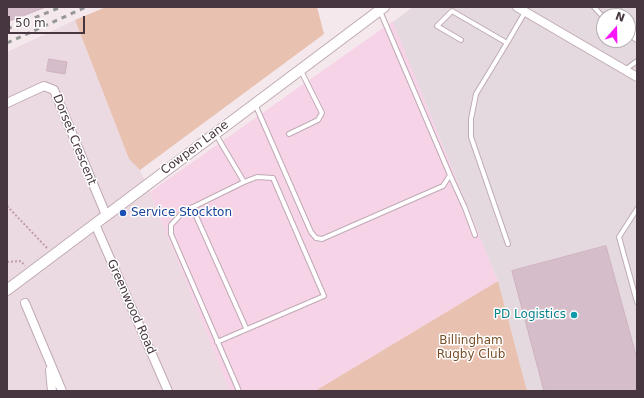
<!DOCTYPE html>
<html>
<head>
<meta charset="utf-8">
<style>
	body { margin:0 }
	#map { position:relative; width:644px; height:398px; overflow:hidden; background:#f4e8ed; font-family:"DejaVu Sans",sans-serif }
	canvas { display:block }
	.frame { position:absolute; inset:0; border:8px solid #47363f; pointer-events:none }
	.north { position:absolute; left:596px; top:8px; width:40px; height:40px; box-sizing:border-box; background:#fff; border:1px solid #b5afb2; border-radius:50%; rotate:20deg; font-size:11px; font-weight:700; line-height:16px; text-align:center; color:#47363f }
	.north::after { content:''; display:block; margin:auto; width:14px; height:18px; background:#fc17fb; clip-path:polygon(50% 0,100% 100%,50% 72%,0 100%) }
	.scale { position:absolute; left:8px; top:16px; width:77px; height:18px; box-sizing:border-box; border:2px solid #47363f; border-top:0; padding-left:5px; font-size:12px; line-height:14px; white-space:nowrap; color:#47363f; -webkit-text-stroke:3px #fff; paint-order:stroke }
</style>
</head>
<body>
<div id="map">
<canvas width="644" height="398"></canvas>
<div class="frame"></div>
<div class="north">N</div>
<div class="scale">50 m</div>
</div>
<script>
const ctx = document.querySelector('canvas').getContext('2d');
ctx.lineJoin = 'round';
function fillPath(path, color) { ctx.fillStyle = color; ctx.fill(path, 'evenodd'); }
function strokePath(path, color, width, dash) { ctx.strokeStyle = color; ctx.lineWidth = width; ctx.lineCap = dash ? 'butt' : 'round'; ctx.setLineDash(dash || []); ctx.stroke(path); }
function drawText(font, color, halo, rows, align = 'center') {
  ctx.font = font + ' "DejaVu Sans",sans-serif'; ctx.lineWidth = 3; ctx.setLineDash([]); ctx.textBaseline = 'middle'; ctx.strokeStyle = halo; ctx.fillStyle = color; for (const [text, x, y, turn = 0] of rows) {
    ctx.save(); ctx.translate(x, y); ctx.rotate((+turn || 0) * Math.PI / 180); ctx.textAlign = isNaN(turn) ? turn : align; if (halo) ctx.strokeText(text, 0, 0); ctx.fillText(text, 0, 0); ctx.restore();
  }
}
fillPath(new Path2D(`
	M75,20L129,159L140,170L150,192L230,391H7V52Z`), '#ecdae2');
fillPath(new Path2D(`
	M393,21L498,281L315,391H230L150,192Z`), '#f6d3e7');
fillPath(new Path2D(`
	M413,7H637V391H527L498,281L393,22ZM604,16H628V40H604Z`), '#e3d9df');
fillPath(new Path2D(`
	M106,7H317L324,34L140,170L129,159L75,20Z
	M498,281L527,391H315Z`), '#e9c1b0');
const building = new Path2D(`
	M7,7H46L7,22Z
	M49,59L67,62L65,74L47,71Z
	M606,246L637,359V391H544L512,271Z`);
fillPath(building, '#d6bdca');
strokePath(building, '#d1b0c1', 1);
const service = new Path2D(`
	M594,7L604,18
	M617,7L623,16
	M628,23L637,36
	M628,34L637,40
	M461,40L437,26L452,11L507,43L525,12
	M507,43L476,94L471,119V137L508,244
	M625,70L637,61
	M255,104L311,232L316,238L322,239L443,186L450,175L380,11
	M215,133L244,182
	M289,134L318,120L322,113L301,71
	M450,175L465,208L475,235
	M192,207L246,328
	M637,209L619,237L637,302
	M217,342L324,296L273,178L257,177L244,182L183,212L171,225V234L239,391`);
const minor = new Path2D(`
	M517,7L637,77
	M7,103L44,86L54,90L106,215
	M95,224L168,391
	M25,303L62,391
	M50,370L52,391`);
const tertiary = new Path2D(`
	M7,290L384,7`);
strokePath(service, '#c0aab5', 6);
strokePath(minor, '#c0aab5', 10);
strokePath(tertiary, '#c0aab5', 12);
strokePath(new Path2D(`
	M7,206L47,248
	M7,262L21,261L25,266`), '#c29bae', 2, [2, 2]);
strokePath(service, '#fff', 4);
strokePath(minor, '#fff', 8);
strokePath(tertiary, '#fff', 10);
strokePath(new Path2D(`
	M7,29L61,7
	M7,43L86,7`), '#979797', 3, [5, 5]);
for (const [x, y, r, color] of [
	[123,213,4,"#1a4fb4"],
	[574,315,4,"#0f9aa8"]
]) { const dot = new Path2D(); dot.arc(x, y, r, 0, 2 * Math.PI); ctx.fillStyle = color; ctx.fill(dot); strokePath(dot, '#fff', 1.5); }
drawText('12px', '#47363f', '#fff', [
	["Dorset Crescent",74,140,68],
	["Cowpen Lane",195,148,-37],
	["Greenwood Road",131,307,66]
]);
drawText('12px', '#164399', '#fff', [
	["Service Stockton",131,213]
], 'left');
drawText('12px', '#0d838f', '#fff', [
	["PD Logistics",566,315]
], 'right');
drawText('12px', '#7a4f28', '#fff', [
	["Billingham",471,341],
	["Rugby Club",471,355]
]);
</script>
</body>
</html>
